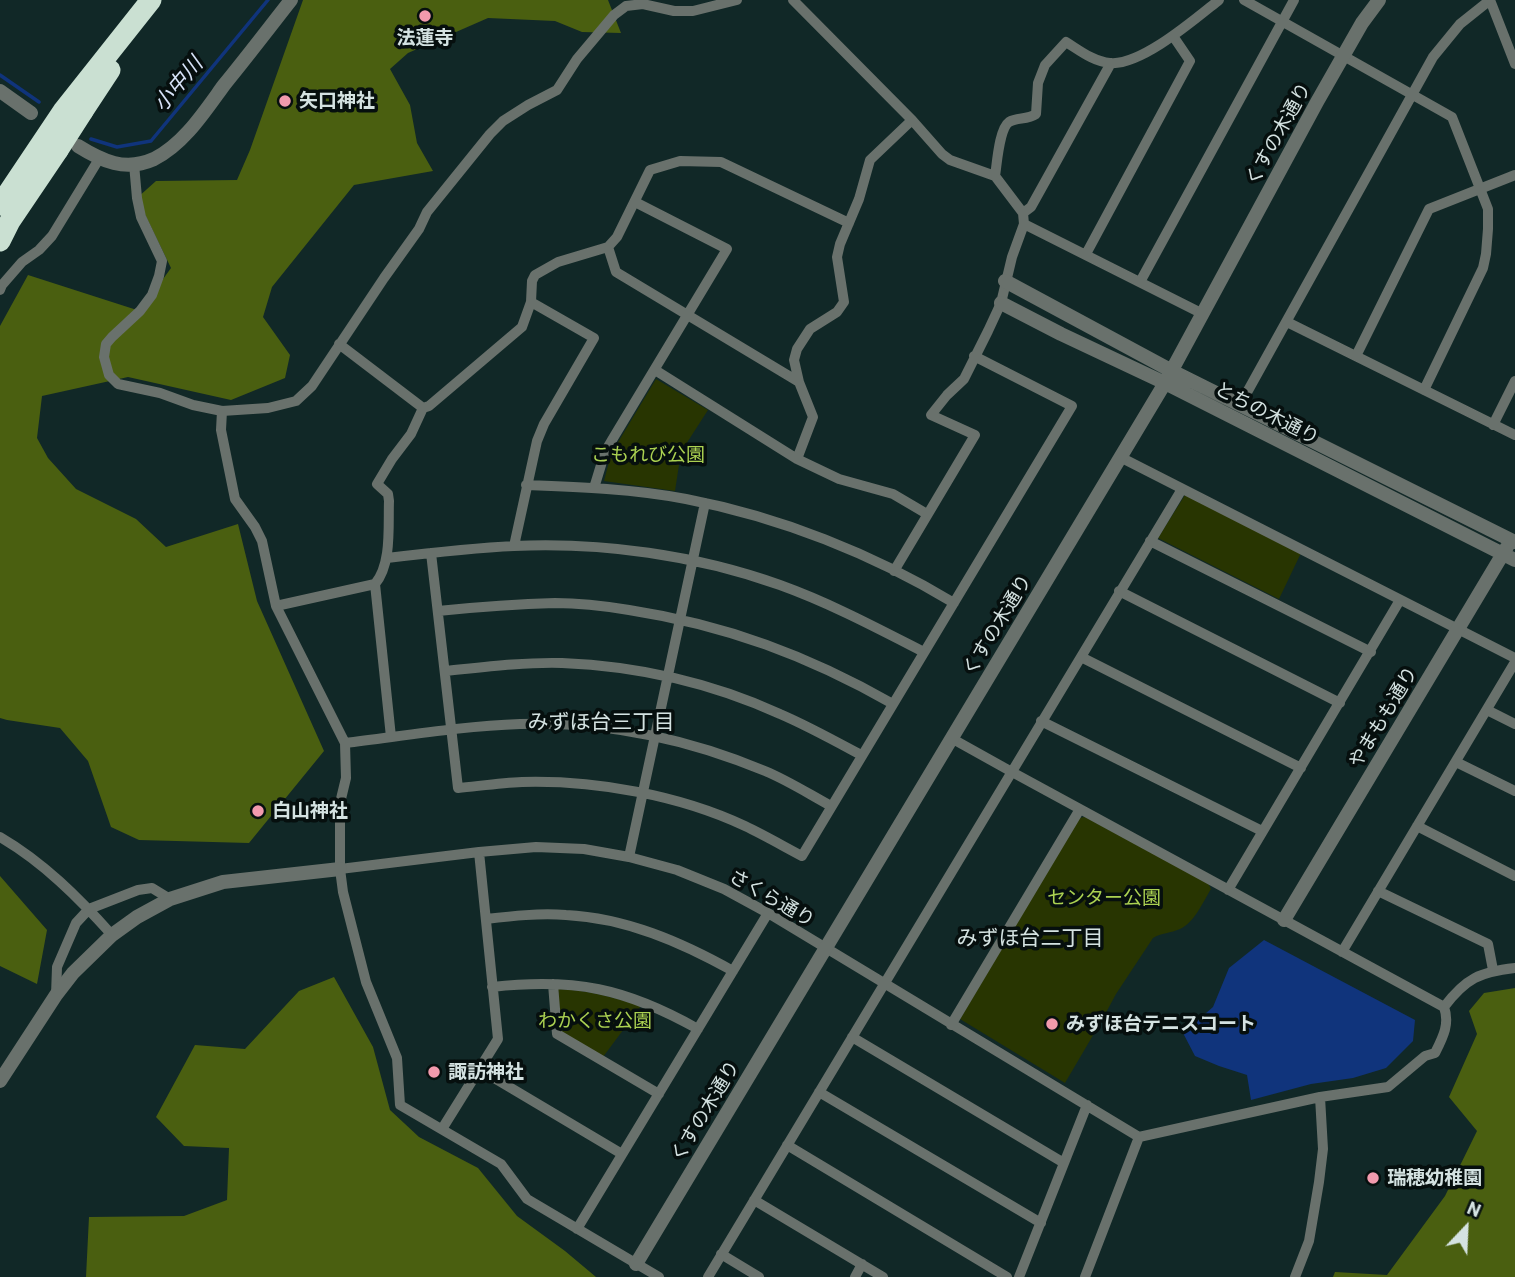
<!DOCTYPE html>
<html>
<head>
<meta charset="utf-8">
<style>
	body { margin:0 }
	#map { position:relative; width:1515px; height:1277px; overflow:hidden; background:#112827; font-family:Barlow,sans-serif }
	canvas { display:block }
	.north { position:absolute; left:1431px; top:1193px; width:70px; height:70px; -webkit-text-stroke:5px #060f0e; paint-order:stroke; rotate:23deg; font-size:19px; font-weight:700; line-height:28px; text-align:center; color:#d4e2e1 }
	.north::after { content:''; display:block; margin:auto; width:24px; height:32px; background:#d4e2e1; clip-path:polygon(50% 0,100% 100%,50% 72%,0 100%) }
</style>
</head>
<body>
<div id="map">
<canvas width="1515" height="1277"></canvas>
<div class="north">N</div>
</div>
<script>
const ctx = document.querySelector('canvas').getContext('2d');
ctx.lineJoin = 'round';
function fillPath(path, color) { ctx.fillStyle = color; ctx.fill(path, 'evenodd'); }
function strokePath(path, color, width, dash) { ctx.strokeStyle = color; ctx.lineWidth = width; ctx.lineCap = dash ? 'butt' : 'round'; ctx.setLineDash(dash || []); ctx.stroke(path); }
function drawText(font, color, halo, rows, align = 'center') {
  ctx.font = font + ' Barlow,"Noto Sans JP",sans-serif'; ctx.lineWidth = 7; ctx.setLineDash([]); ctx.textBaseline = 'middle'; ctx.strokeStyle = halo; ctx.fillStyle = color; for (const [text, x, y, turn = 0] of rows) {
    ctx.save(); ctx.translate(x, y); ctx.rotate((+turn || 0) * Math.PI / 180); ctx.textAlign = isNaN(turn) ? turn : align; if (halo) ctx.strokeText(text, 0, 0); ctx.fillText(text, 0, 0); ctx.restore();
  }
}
fillPath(new Path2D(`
	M656,379L708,410L681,452L675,491L604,481L611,454Z
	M1185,495L1301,553L1279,599L1158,538Z
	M1085,817L1208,883L1211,889C1203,902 1194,923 1180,929C1171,933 1161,933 1153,938L1116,994L1102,1020L1065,1083L960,1019L1079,818Z
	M558,989C587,990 613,997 641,1006L603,1057L561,1032Z`), '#283501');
fillPath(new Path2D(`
	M303,0H608L621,33L582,32L555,21L488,18L408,53L390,69L410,105L417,143L433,171L354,185L272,287L263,317L290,355L285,378L231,400L128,377L42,396L37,438L48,458L76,489L136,519L166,547L238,524L257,601L324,751L249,843L139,840L111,827L88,761L60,728L7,720L0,718V326L28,275L140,311L171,268L137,198L156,181L237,180L250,150Z
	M0,876L47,930L37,984L0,966Z
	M334,977L373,1047L390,1110L419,1137L478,1168L517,1216L565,1251L596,1277H86L89,1217L184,1216L227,1200L229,1148L184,1146L156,1117L195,1045L245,1049L299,991Z
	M1515,988V1277H1333L1335,1272L1387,1275L1445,1196L1477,1131L1449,1097L1477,1034L1469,1011L1484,993Z`), '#4a5f10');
fillPath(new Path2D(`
	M1264,940L1415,1020L1413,1041L1386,1068L1353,1078L1311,1084L1251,1100L1247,1075L1219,1066L1195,1056L1183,1033L1213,1007L1229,968Z`), '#10347c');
strokePath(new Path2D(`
	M0,75L39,102
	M91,139L117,147L151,141L268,0`), '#10347c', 3.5);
strokePath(new Path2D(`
	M793,0L912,120L942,154L950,160L995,176L1023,213L1024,224L1012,257L1001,303L988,331L964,379L947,395L931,415L975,435L894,571
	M1244,0L1452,117L1488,209V229L1486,254L1483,268L1424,390
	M1490,0L1515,64
	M134,164L137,198L141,217L162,261L159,276L152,295L140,311L112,337L106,344L104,357L109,375L118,384L160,393L193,405L222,411L268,408L296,401L312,386L384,278L419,229L427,212L490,134L503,121L528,105L557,90L577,59L614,15L626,6L643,4L674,11H693L737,0
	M995,176C997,164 999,129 1009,122C1017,117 1027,120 1036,114L1038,83L1045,65L1066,42C1079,50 1094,62 1110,63C1141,66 1195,19 1219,0
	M1023,213L1031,207L1111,63
	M1024,224L1203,314
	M608,247L616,272L799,382
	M1086,254L1190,61L1173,36
	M1140,282L1294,0
	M0,290L2,285L22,262L39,250L52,236L99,159
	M1287,322L1515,435
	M339,344L423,408
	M1356,356L1429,209L1515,175
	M655,370L797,459L839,479L893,494L927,514
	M1240,405L1433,57L1460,24L1490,0
	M222,411L221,430L235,499L255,527L262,541L276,606L345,743L346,778L340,803V869L343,892L366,982L397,1058L400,1105L501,1164L527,1199L659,1277
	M1493,425L1515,381
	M1120,457L1515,658
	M797,459L813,417L799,382L794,360L797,349L810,329L837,312L844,302L837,257L840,244L859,199L870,160L912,120
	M526,485C580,487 634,489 686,499C780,517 873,554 954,603
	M594,488L605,452L612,440L727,249L635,202
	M1150,541L1371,652
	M514,546L537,441L544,424L594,338L531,302
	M431,553L458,788C479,786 501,783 522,782C595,780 679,795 745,826C764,835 783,846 802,856L1072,406L974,356
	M387,558C429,553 471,548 514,546C602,542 696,555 780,585C830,603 877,628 924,652
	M375,584L391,737
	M1119,591L1340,703
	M276,606L375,584C392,564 388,526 389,501L388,494L377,484L392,459L411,434L423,408L429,406L522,327L531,302L532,281L535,275L558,262L608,247L617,237L650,170L680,161L721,162L849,223
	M438,611C477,607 516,604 555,603C580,603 605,606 629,610C726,625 809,656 893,704
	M1081,657L1301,768
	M445,671C484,667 523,662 562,663C637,666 712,683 780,714C808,726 835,741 861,755
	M1487,710L1515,724
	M1041,721L1262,831
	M951,738L1012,772L1444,1007C1450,1024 1443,1037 1435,1053L1425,1056L1388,1087L1320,1097L1139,1137
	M345,743C403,736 462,726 520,724C606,721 686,738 765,771C787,780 809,794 831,806
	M1456,762L1515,791
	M1417,826L1515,876
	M0,837C43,862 79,898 112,935
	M629,857L705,503
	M340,869L479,852L536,847L584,849L629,857L677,870L724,889L768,913L1139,1137
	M1228,890L1400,600
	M1378,891L1488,944L1493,970
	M486,919C512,916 539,913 566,915C626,918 681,942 733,971
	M1342,952L1515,662
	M553,984L557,1034L659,1094
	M492,987C575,978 625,988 698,1029
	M56,995L57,967L76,923L89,909L138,890L152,888L170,899
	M1444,1007C1466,978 1480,972 1515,968
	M951,1025L1080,809
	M852,1037L1064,1163
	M479,1069L622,1154
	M819,1092L1041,1223
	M442,1129L498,1039L479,852
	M787,1145L1007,1277
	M754,1200L883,1277
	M577,1229L768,913
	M721,1254L759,1277
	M708,1277L1182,489
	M855,1277L862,1264
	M1019,1277L1087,1105
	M1085,1277L1139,1137
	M1295,1277L1309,1241L1319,1182L1323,1149L1320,1097`), '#69716c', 10);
strokePath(new Path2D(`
	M0,91L31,113
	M78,146C102,161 125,172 154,159C184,144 205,111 224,85C247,57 269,28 291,0
	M1005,281L1172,371L1515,542
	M1001,303L1061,334L1165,383L1515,560
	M1284,920L1507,547
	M0,1081L56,995L73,973L112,935L137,917L170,899L223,882L340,869
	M636,1264L1165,383L1317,102L1362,23L1379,0`), '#69716c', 14);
strokePath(new Path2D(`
	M83,111L110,70
	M0,205L63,111L151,0
	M0,241L10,221L58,150`), '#cae0d2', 21);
strokePath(new Path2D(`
	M58,150L83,111`), '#cae0d2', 21);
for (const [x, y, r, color] of [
	[425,16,7,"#f29aad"],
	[285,101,7,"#f29aad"],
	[258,811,7,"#f29aad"],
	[1052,1024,7,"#f29aad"],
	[434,1072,7,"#f29aad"],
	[1373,1178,7,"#f29aad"]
]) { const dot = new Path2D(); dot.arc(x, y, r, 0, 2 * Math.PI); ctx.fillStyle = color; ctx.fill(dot); strokePath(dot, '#060f0e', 2.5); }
drawText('bold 19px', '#d4e2e1', '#060f0e', [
	["法蓮寺",425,38,"center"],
	["矢口神社",299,101],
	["白山神社",272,811],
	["みずほ台テニスコート",1066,1024],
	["諏訪神社",448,1072],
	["瑞穂幼稚園",1387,1178]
], 'left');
drawText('19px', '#d4e2e1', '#060f0e', [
	["くすの木通り",1278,134,-61],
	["とちの木通り",1267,413,27],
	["くすの木通り",997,625,-59],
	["やまもも通り",1383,717,-59],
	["さくら通り",772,898,30],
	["くすの木通り",705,1111,-59]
]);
drawText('19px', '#abd151', '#060f0e', [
	["こもれび公園",648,455],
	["センター公園",1104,898],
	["わかくさ公園",595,1021]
]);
drawText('italic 21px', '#d7e3f8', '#060f0e', [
	["小中川",178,84,-50]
]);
drawText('21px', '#d4e2e1', '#060f0e', [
	["みずほ台三丁目",601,722],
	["みずほ台二丁目",1030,938]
]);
</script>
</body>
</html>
